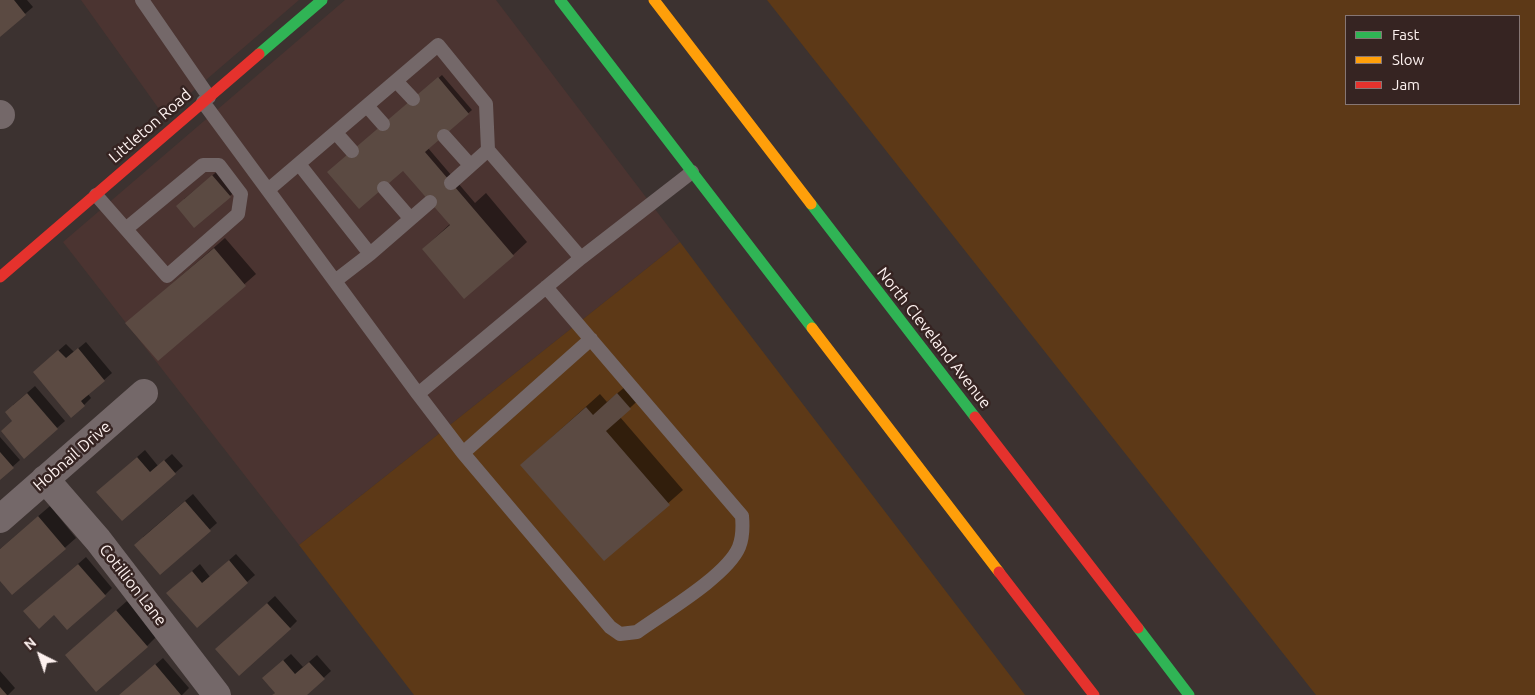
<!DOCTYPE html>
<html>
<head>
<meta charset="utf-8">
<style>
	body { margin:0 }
	#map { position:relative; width:1535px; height:695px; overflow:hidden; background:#3c3230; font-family:Ubuntu,sans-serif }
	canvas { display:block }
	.legend { position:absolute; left:1345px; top:15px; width:175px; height:90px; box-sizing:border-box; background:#362422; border:1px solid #867674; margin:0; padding:6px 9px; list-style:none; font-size:15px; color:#fdf1ef }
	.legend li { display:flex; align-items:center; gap:10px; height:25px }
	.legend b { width:25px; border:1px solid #867674 }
	.north { position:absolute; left:15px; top:630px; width:50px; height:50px; -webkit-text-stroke:4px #362422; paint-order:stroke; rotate:319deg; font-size:14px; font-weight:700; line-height:20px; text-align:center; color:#fdf1ef }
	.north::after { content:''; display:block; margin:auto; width:18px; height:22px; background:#fdf1ef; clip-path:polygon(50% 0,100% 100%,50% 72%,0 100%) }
</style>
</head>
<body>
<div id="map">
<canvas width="1535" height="695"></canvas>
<ul class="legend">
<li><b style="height:6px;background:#30b455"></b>Fast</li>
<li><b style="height:6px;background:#ff9f0a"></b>Slow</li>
<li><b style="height:6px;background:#e5322d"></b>Jam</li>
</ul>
<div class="north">N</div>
</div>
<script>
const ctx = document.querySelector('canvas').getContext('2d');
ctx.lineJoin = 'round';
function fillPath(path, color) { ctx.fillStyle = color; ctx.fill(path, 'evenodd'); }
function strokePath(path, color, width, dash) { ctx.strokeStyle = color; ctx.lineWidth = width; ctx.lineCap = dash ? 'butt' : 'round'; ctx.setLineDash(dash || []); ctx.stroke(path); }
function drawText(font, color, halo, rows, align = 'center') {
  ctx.font = font + ' Ubuntu,sans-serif'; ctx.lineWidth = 5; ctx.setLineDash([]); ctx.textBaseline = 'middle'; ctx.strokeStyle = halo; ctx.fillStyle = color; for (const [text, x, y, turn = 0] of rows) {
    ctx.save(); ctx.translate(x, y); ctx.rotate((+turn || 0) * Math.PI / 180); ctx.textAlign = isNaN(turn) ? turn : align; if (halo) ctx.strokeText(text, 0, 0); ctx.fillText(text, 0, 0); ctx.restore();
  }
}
fillPath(new Path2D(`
	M81,0H299L164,116Z
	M345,0H496L680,242L299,545L63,242Z`), '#4b3431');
fillPath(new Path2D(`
	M767,0H1535V695H1316ZM1519,16V104H1346V16Z
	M680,242L718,293L1025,695H414L299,545Z`), '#5d3917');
fillPath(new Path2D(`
	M0,0H27L33,7L0,35Z
	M442,75L472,110L428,148L475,203L486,193L527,242L513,255L423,249L450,224L403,169H332Z
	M220,169L238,189L195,226L184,199Z
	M225,238L256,274L158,360L138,313Z
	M86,342L112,373L88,394L91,398L84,405L34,372L66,344L74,352Z
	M632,381L644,395L620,417L683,490L604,560L521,465L600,394L607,402Z
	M35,386L65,421L24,457L13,421V405Z
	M0,437L20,460L0,478Z
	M145,450L158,466L172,454L183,466L122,519L105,485Z
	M193,494L217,523L160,573L143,537Z
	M50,506L76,538L12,594L0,579V549Z
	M236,554L255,575L197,626L175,586L200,564L210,577Z
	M86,557L112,588L105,595L54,614L32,604Z
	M275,596L297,621L290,628L224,642Z
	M127,601L158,635L147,646L77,645Z
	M291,654L303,667L317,655L331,671L305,695H273L276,692L271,671Z
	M163,658L189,688L182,695H120Z
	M0,671L15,688L8,695H0Z`), '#0007');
fillPath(new Path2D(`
	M0,0H14L26,15L0,37Z
	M438,77L469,114L425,152L514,256L464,299L422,249L450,225L403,171L359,209L327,172Z
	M212,175L231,197L194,228L176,206Z
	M214,248L246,286L158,361L125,323Z
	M78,348L105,381L81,401L85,406L71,418L33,372L58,350L66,358Z
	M27,393L58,429L24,459L1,431L12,421L5,412Z
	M617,393L631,409L606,431L670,505L604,561L520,465L586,407L593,415Z
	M0,452L14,468L0,480Z
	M137,457L150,472L164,460L176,474L122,521L96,492Z
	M185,501L211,531L160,575L134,545Z
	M38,516L66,549L12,595L0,581V549Z
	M229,560L248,583L197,628L166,593L192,571L202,583Z
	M78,564L106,596L67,630L54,615L39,629L23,611Z
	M267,603L291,629L239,676L215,649Z
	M116,610L148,647L96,692L65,655Z
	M283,660L295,674L309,662L325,679L307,695H272L275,693L262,678Z
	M155,664L181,695H119Z
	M0,687L7,695H0Z`), '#5b4a42');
strokePath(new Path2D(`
	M142,0L209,97
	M396,81L413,99
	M203,102L418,394L581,258L692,172
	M367,106L383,124
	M336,133L352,151
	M444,136L470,165
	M299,164L370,254L430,202
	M451,183L488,150
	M384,188L410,218
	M268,190L438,45L486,104L488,150L581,258
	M96,195L167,276L238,214L241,194L219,165H203L127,228
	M335,281L370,254
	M546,287L742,516C743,527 743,537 739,547C727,576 663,613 637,632L620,634L610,627L463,453L591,339
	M418,394L463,453`), '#746869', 14);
strokePath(new Path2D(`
	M0,114L1,115
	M45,479L98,540L217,695
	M0,519L144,393`), '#746869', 28);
strokePath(new Path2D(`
	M560,0L812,328
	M259,54L322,0
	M811,204L975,417
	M1138,628L1189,695`), '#30b455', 11);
strokePath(new Path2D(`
	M654,0L811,204
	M812,328L999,572`), '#ff9f0a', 11);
strokePath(new Path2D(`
	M0,277L259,54
	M975,417L1138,628
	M999,572L1094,695`), '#e5322d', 11);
drawText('16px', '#fdf1ef', '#362422', [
	["Littleton Road",150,126,-41],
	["North Cleveland Avenue",934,338,52],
	["Hobnail Drive",72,456,-41],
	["Cotillion Lane",133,585,52]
]);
</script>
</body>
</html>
